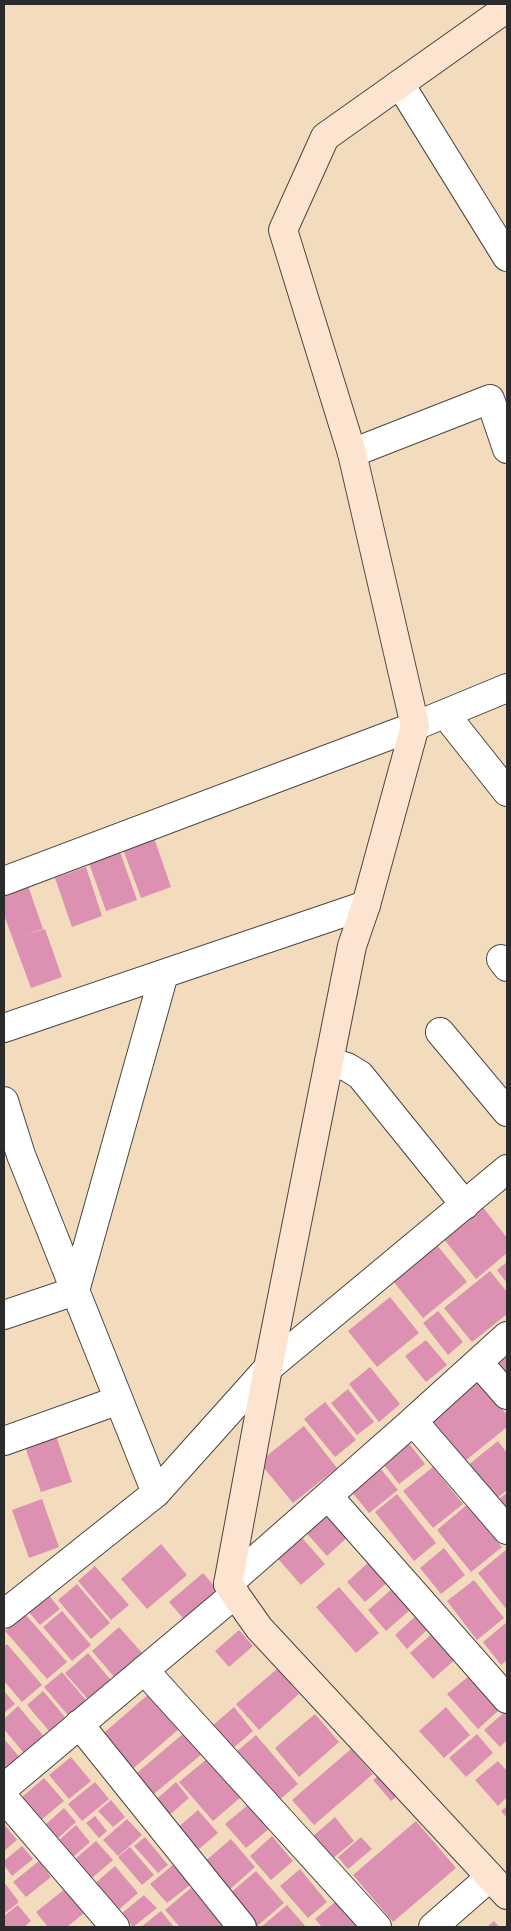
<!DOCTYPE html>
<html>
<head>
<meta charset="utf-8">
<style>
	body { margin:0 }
	#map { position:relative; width:511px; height:1931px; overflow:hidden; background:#f3dcbe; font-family:Itim,sans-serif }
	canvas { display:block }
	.frame { position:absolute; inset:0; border:5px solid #2b2b2b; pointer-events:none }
</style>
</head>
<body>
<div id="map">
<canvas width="511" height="1931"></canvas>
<div class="frame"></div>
</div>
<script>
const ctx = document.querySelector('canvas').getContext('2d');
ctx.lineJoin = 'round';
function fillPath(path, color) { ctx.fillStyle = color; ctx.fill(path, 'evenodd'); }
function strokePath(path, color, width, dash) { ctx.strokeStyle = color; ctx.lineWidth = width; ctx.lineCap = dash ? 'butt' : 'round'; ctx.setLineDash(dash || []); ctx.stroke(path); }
fillPath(new Path2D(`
	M154,838L171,887L141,898L123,849Z
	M120,852L137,900L106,911L89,863Z
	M86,867L102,916L72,927L55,878Z
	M26,880L43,929L23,936L45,929L62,977L31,988L4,915V888Z
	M482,1206L507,1238V1253L476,1279L443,1238Z
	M437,1245L467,1282L423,1318L393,1281Z
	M507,1262V1283L497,1270Z
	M490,1271L507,1292V1314L472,1342L444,1308Z
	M390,1297L419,1333L377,1367L348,1331Z
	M438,1311L463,1342L448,1355L423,1323Z
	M426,1340L447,1365L426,1382L405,1356Z
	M507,1355V1374L498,1362Z
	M370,1367L400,1404L379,1422L349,1384Z
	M475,1375L507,1415V1427L465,1461L427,1414Z
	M348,1389L374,1422L357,1435L331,1403Z
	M325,1402L356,1440L335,1457L304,1419Z
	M304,1426L337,1468L293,1503L259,1462Z
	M55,1433L72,1482L41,1492L24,1444Z
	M404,1437L425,1464L399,1484L378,1457Z
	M498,1441L507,1453V1490L490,1504L462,1470Z
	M376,1463L398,1490L369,1513L347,1486Z
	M433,1467L463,1504L433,1528L403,1491Z
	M507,1493V1513L497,1500Z
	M397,1494L436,1543L414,1561L375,1512Z
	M42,1499L59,1547L29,1558L12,1510Z
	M468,1504L502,1547L471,1572L437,1530Z
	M327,1505L352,1533L327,1556L301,1527Z
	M297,1532L325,1564L301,1585L273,1553Z
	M161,1544L187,1575L147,1609L121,1579Z
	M444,1548L465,1575L441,1594L420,1568Z
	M507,1549V1610L478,1573Z
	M371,1560L389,1581L365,1602L347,1582Z
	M95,1566L129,1605L111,1620L78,1581Z
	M203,1573L223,1596L189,1625L169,1602Z
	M474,1580L504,1618L477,1640L447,1601Z
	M77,1584L110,1623L91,1639L58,1600Z
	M41,1586L60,1609L40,1625L21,1603Z
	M339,1587L379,1633L356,1653L316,1607Z
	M393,1588L411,1609L386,1631L368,1610Z
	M62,1611L91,1645L72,1661L43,1627Z
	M25,1614L67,1662L47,1679L5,1631Z
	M417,1615L429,1628L407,1649L395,1635Z
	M507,1622V1660L501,1665L483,1642Z
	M119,1627L150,1662L122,1686L92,1651Z
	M239,1630L253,1646L229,1667L215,1651Z
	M434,1632L457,1658L433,1679L410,1653Z
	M7,1644L42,1685L22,1702L4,1681V1647Z
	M88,1653L115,1685L92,1704L65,1673Z
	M277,1669L299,1694L259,1730L236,1704Z
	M62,1672L91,1706L73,1721L44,1687Z
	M469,1676L499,1710L478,1729L447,1694Z
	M4,1691L15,1704L4,1713Z
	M43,1691L65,1717L49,1731L27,1705Z
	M150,1693L180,1728L128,1773L98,1738Z
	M18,1706L47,1740L27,1757L4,1729V1719Z
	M234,1707L253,1731L232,1749L212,1726Z
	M446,1707L470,1735L444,1758L419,1731Z
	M507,1710V1740L500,1747L484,1730Z
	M315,1714L339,1742L299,1777L275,1748Z
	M184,1733L202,1754L149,1798L132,1777Z
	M477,1734L493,1753L466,1777L449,1758Z
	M256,1735L298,1784L271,1807L229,1758Z
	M4,1739L22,1760L4,1775Z
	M351,1749L373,1774L314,1825L292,1800Z
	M71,1757L91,1781L69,1799L49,1775Z
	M208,1758L241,1797L213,1821L179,1782Z
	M498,1761L507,1771V1797L498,1806L475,1780Z
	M383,1772L400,1793L391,1801L373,1780Z
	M44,1778L64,1801L41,1820L22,1797Z
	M95,1782L109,1799L82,1821L68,1804Z
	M176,1782L189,1798L167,1817L153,1802Z
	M111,1800L125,1817L113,1827L98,1811Z
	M248,1805L269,1829L246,1848L225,1824Z
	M507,1806V1818L501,1811Z
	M64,1808L76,1822L56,1840L44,1826Z
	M198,1810L218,1833L194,1853L175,1830Z
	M95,1816L107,1831L99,1838L86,1823Z
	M335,1817L354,1841L332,1859L312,1837Z
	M127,1819L142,1835L118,1856L103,1840Z
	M416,1821L456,1868L393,1922L353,1875Z
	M4,1824L17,1840L4,1851Z
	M76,1825L90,1842L73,1857L59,1840Z
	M272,1836L293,1861L271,1880L250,1856Z
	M145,1837L168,1865L158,1873L134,1846Z
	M361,1837L372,1849L348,1869L338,1857Z
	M231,1839L255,1867L227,1892L203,1863Z
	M96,1841L113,1860L85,1884L68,1865Z
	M22,1846L33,1859L12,1876L4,1865V1861Z
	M130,1847L154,1875L142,1885L118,1857Z
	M39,1861L51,1877L26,1897L13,1882Z
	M173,1865L190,1885L167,1903L150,1884Z
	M115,1866L138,1893L116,1912L93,1885Z
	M300,1869L327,1902L308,1918L280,1886Z
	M256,1871L284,1903L256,1927L229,1894Z
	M4,1882L19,1902L4,1914Z
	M191,1888L226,1927H180L165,1910Z
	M65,1889L84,1913L67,1927H48L36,1912Z
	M144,1895L157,1908L133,1927L121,1914Z
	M335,1902L357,1927H322L315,1919Z
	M18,1905L31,1921L24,1927H4V1916Z
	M287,1905L306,1927H261Z
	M161,1911L174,1927H141Z
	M494,1921L499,1927H487Z`), '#dc90b2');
const street = new Path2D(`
	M400,84L507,257
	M352,453L490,399L507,449
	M445,714L507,792
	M4,881L415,726L507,688
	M501,959L507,967
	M4,1028L366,905
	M440,1032L507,1112
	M329,1062L347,1067L360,1075L465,1205
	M4,1101L21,1155L156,1493
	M4,1315L75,1291L164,974
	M478,1362L507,1395
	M413,1421L507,1336
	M4,1441L119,1400
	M328,1496L507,1699
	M228,1584L413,1421L507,1530
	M4,1614L156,1493L268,1368L507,1169
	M144,1670L377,1927
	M79,1724L242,1927
	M4,1788L235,1594
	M4,1798L115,1927
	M433,1927L490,1877`);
const secondary = new Path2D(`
	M507,8L325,137L283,230L352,453L415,726L366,905L352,946L268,1368L228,1584L259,1628L507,1895`);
strokePath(street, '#494641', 30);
strokePath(secondary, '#494641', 30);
strokePath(street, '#fff', 28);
strokePath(secondary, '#fde4d1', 28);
</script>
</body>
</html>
